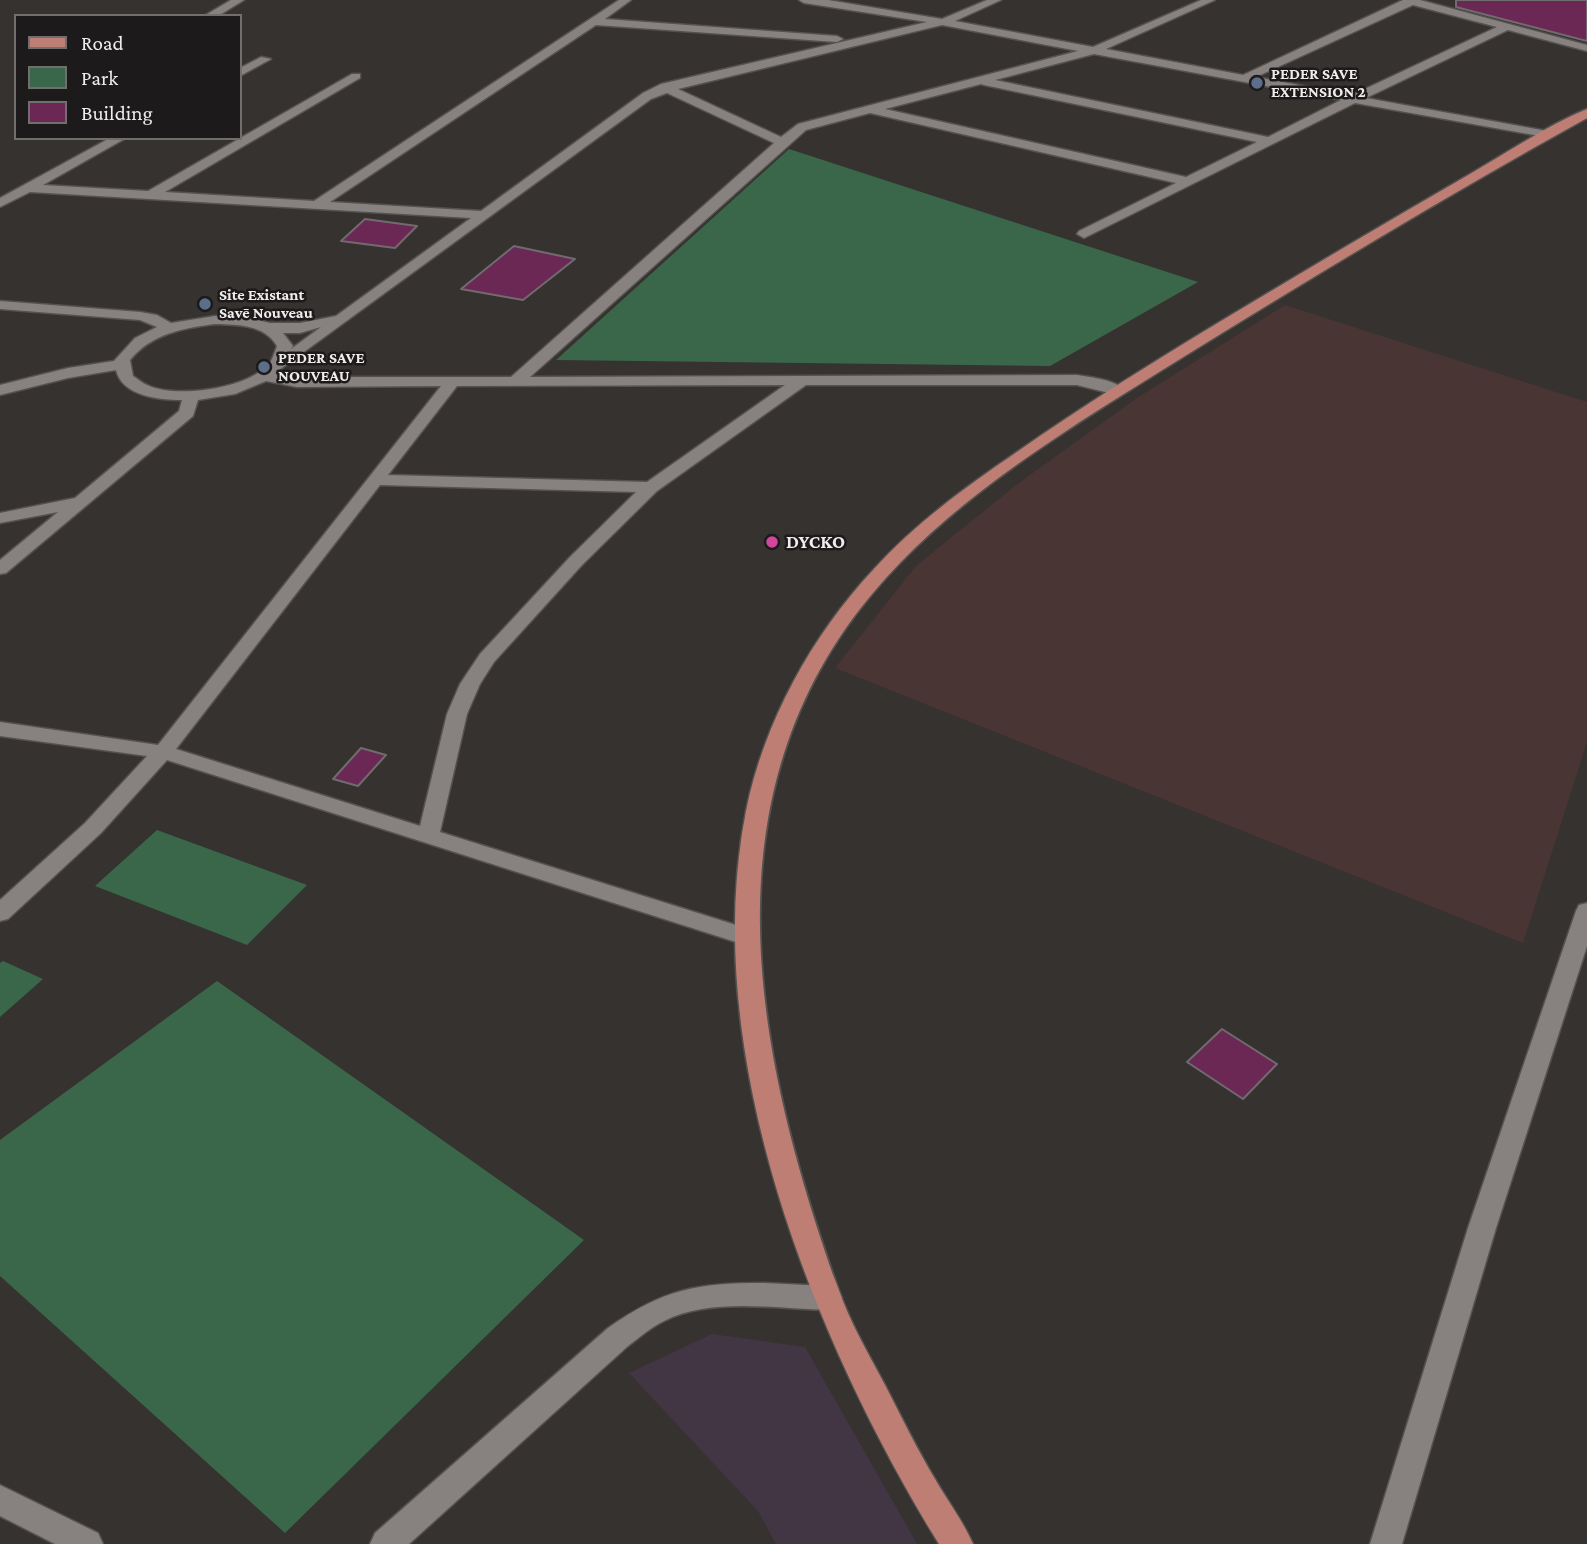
<!DOCTYPE html>
<html>
<head>
<meta charset="utf-8">
<style>
	body { margin:0 }
	#map { position:relative; width:1587px; height:1544px; overflow:hidden; background:#363230; font-family:"Crimson Pro",serif }
	canvas { display:block }
	.legend { position:absolute; left:14px; top:14px; width:228px; height:126px; box-sizing:border-box; background:#1c1a1a; border:2px solid #706e6e; margin:0; padding:9px 12px; list-style:none; font-size:21px; color:#efeceb }
	.legend li { display:flex; align-items:center; gap:14px; height:35px }
	.legend b { width:35px; border:2px solid #706e6e }
</style>
</head>
<body>
<div id="map">
<canvas width="1587" height="1544"></canvas>
<ul class="legend">
<li><b style="height:9px;background:#be7e73"></b>Road</li>
<li><b style="height:19px;background:#3a674a"></b>Park</li>
<li><b style="height:19px;background:#6b2855"></b>Building</li>
</ul>
</div>
<script>
const ctx = document.querySelector('canvas').getContext('2d');
ctx.lineJoin = 'round';
function fillPath(path, color) { ctx.fillStyle = color; ctx.fill(path, 'evenodd'); }
function strokePath(path, color, width, dash) { ctx.strokeStyle = color; ctx.lineWidth = width; ctx.lineCap = dash ? 'butt' : 'round'; ctx.setLineDash(dash || []); ctx.stroke(path); }
function drawText(font, color, halo, rows, align = 'center') {
  ctx.font = font + ' "Crimson Pro",serif'; ctx.lineWidth = 5; ctx.setLineDash([]); ctx.textBaseline = 'middle'; ctx.strokeStyle = halo; ctx.fillStyle = color; for (const [text, x, y, turn = 0] of rows) {
    ctx.save(); ctx.translate(x, y); ctx.rotate((+turn || 0) * Math.PI / 180); ctx.textAlign = isNaN(turn) ? turn : align; if (halo) ctx.strokeText(text, 0, 0); ctx.fillText(text, 0, 0); ctx.restore();
  }
}
fillPath(new Path2D(`
	M712,1334L805,1347L917,1544H776L758,1511L629,1373Z`), '#433644');
fillPath(new Path2D(`
	M1285,305L1587,402V742L1523,943L835,668L916,566L1016,485L1137,398Z`), '#493534');
fillPath(new Path2D(`
	M789,149L1198,282L1050,366L556,360Z
	M157,830L307,885L247,945L95,886Z
	M3,961L43,979L0,1017V963Z
	M217,981L584,1240L285,1533L0,1276V1140Z`), '#3a674a');
const building = new Path2D(`
	M1456,0H1587V41L1456,7Z
	M365,219L417,226L395,248L341,241Z
	M514,246L575,259L523,300L461,289Z
	M361,748L386,755L358,786L333,779Z
	M1222,1029L1277,1064L1243,1099L1187,1062Z`);
fillPath(building, '#6b2855');
strokePath(building, '#706b6e', 2);
const street = new Path2D(`
	M231,0H244L218,16H204Z
	M619,0H631L605,19L837,36L843,39L837,42L596,25L330,202L481,211L643,93L661,84L927,22L804,3L799,0H828L942,19L987,0H1001L955,21L1093,47L1201,0H1215L1106,49L1243,75L1403,0H1420L1587,45V51L1508,30L1366,98L1547,131L1551,132V138L1355,103L1084,238L1077,234L1079,231L1176,183L870,113L806,130L530,377L1077,375C1093,378 1113,379 1125,390L1117,395L1077,385H806L657,491L582,565L494,662L480,684L467,714L440,832L755,931L759,937L755,943L747,945L739,943L167,760L101,833L8,919L0,921V900L85,823L147,756L0,736V722L158,745L441,386L297,387L266,381L235,394L198,400L193,416L6,573L0,574V560L58,512L0,523V513L75,498L179,411L182,400C159,400 122,396 116,370L68,378L0,395V385L68,368L114,361L135,338L157,327L140,320L0,309V301L140,312L157,315L171,323L215,316L245,317L270,323H300L336,316L471,218L30,192L0,207V198L110,138H126L43,185L148,191L352,74H360V78L165,192L314,201ZM1413,5L1497,27L1352,95L1256,77ZM942,25L1078,51L798,124L781,137L678,89ZM1094,54L1341,100L1268,137L995,80ZM981,84L984,85L1257,142L1186,177L885,109ZM667,93L774,143L511,377H297L275,373L651,99ZM215,324C238,325 264,324 277,346C275,351 273,357 271,361C252,389 175,399 147,385C142,383 138,379 133,376L130,360C151,334 183,328 215,324ZM321,327L291,349L293,346L283,333H300ZM785,385L647,482L388,475L457,386ZM380,485L636,492L570,557L480,654L460,684L447,714L420,826L176,749Z
	M261,57L271,59L240,76V68Z
	M1587,903V946L1496,1228L1402,1544H1370L1468,1228L1576,911L1579,905Z
	M764,1283L828,1286L838,1289L842,1298L838,1307L828,1310C777,1309 712,1297 664,1321C651,1327 640,1337 628,1346L409,1544H370L375,1533L608,1328C664,1289 696,1283 764,1283Z
	M0,1485L98,1533L103,1544H55L0,1516Z`);
const primary = new Path2D(`
	M1587,109V118C1446,196 1309,279 1172,364C1074,425 963,492 885,579C700,784 753,1048 837,1285C849,1321 868,1353 886,1387C902,1418 917,1449 935,1479C947,1500 963,1521 973,1544H939C814,1341 698,1053 746,811C764,722 812,635 874,569C915,524 964,488 1014,454C1085,404 1158,359 1231,315C1311,267 1390,220 1470,174C1508,152 1546,126 1587,109Z`);
strokePath(street, '#54514f', 3);
strokePath(primary, '#54514f', 3);
fillPath(street, '#878280');
fillPath(primary, '#be7e73');
for (const [x, y, r, color] of [
	[1257,83,7,"#5c6f8a"],
	[205,304,7,"#5c6f8a"],
	[264,367,7,"#5c6f8a"],
	[772,542,7,"#d1479c"]
]) { const dot = new Path2D(); dot.arc(x, y, r, 0, 2 * Math.PI); ctx.fillStyle = color; ctx.fill(dot); strokePath(dot, '#1c1a1a', 2.5); }
drawText('bold 16px', '#efeceb', '#1c1a1a', [
	["PEDER SAVE",1271,74],
	["EXTENSION 2",1271,92],
	["Site Existant",219,295],
	["Savē Nouveau",219,313],
	["PEDER SAVE",278,358],
	["NOUVEAU",278,376]
], 'left');
drawText('bold 19px', '#efeceb', '#1c1a1a', [
	["DYCKO",786,542]
], 'left');
</script>
</body>
</html>
